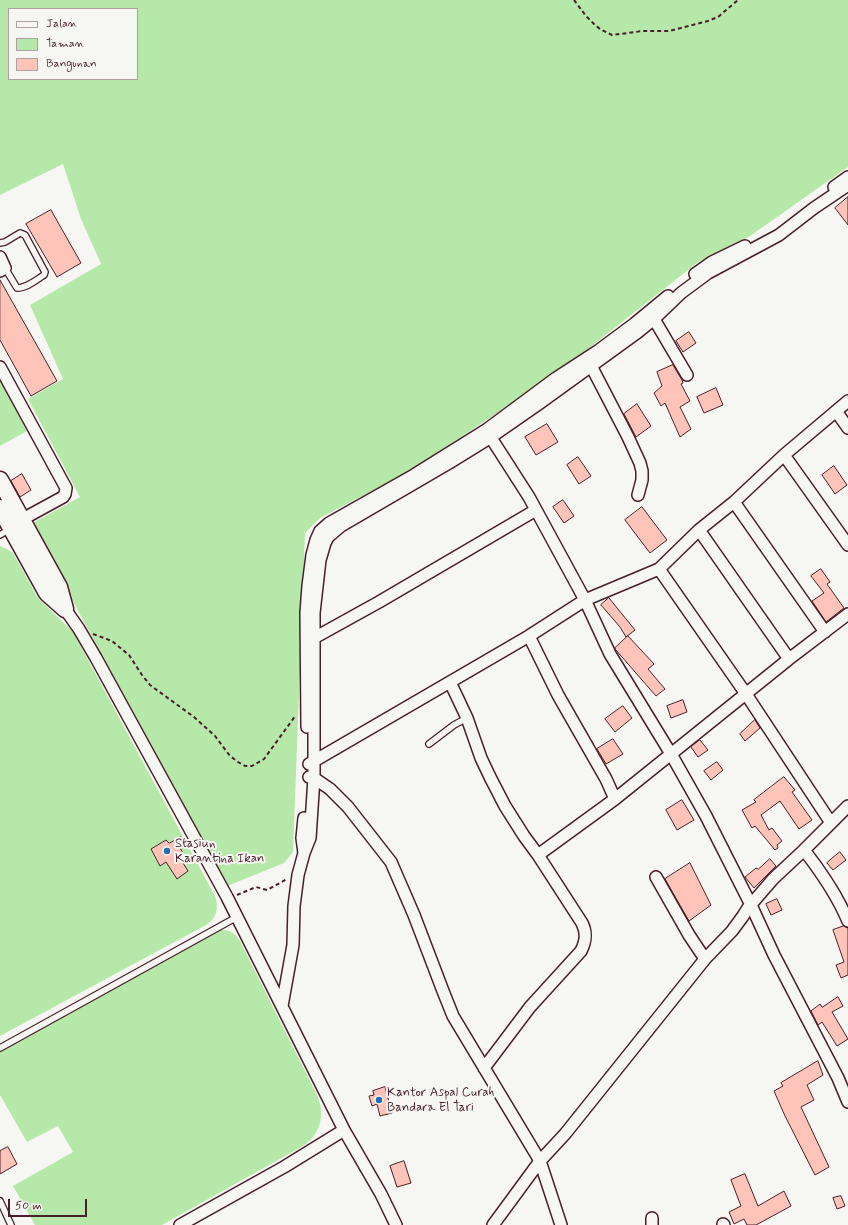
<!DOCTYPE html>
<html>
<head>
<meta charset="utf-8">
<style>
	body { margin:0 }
	#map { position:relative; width:848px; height:1225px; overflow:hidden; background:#f6f6f2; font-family:Mynerve,sans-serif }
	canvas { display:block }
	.legend { position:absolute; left:8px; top:8px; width:130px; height:72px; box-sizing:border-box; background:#f6f6f2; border:1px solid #b1a0a2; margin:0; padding:5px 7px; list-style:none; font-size:12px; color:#4a1f2b }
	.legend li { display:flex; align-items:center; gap:8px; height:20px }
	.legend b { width:20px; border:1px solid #b1a0a2 }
	.scale { position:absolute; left:8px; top:1199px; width:79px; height:18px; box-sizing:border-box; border:2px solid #4a1f2b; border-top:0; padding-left:5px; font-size:12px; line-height:14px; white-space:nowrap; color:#4a1f2b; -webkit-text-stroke:3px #f6f6f2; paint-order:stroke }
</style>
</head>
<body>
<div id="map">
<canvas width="848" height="1225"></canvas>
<ul class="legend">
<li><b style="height:5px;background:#f6f6f2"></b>Jalan</li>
<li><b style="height:11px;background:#b6e9a9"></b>Taman</li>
<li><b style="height:11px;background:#ffc4b9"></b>Bangunan</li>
</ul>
<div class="scale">50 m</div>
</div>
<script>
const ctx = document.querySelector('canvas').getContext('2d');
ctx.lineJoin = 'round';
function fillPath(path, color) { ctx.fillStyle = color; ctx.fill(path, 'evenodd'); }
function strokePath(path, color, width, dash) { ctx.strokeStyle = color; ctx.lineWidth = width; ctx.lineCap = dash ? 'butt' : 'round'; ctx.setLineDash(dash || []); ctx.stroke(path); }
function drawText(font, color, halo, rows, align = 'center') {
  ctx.font = font + ' Mynerve,sans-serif'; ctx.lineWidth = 4; ctx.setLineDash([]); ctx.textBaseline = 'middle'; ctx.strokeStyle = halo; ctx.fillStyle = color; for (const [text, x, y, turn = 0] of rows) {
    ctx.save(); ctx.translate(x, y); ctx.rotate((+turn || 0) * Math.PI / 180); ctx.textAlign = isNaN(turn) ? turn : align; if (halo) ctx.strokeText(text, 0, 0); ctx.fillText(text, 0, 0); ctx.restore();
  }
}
fillPath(new Path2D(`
	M0,0H848V167L750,236L698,262L555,375L406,473L320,518L305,533L293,852L284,863L227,886L31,524L80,497L28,399L63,379L30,305L101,264L81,219L63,164L0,195ZM9,9H137V79H9Z
	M0,380L27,431L0,446Z
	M0,546L7,549L13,553L38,598L73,632L215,896C219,908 217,918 206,925L0,1036Z
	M218,930C228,929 234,932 240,941L318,1097C325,1117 320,1134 303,1146L162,1225H35L13,1186L73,1152L58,1126L27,1142L0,1095V1049Z`), '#b6e9a9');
const building = new Path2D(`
	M848,197V225L835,208Z
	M51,210L81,263L57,277L26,224Z
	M0,280L57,381L31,396L0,340Z
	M689,332L696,343L683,352L676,341Z
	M673,365L682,380L683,383L681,384L690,401L680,407L691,429L680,437L665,403L661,406L654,393L662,386L657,372Z
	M716,388L723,405L704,413L697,397Z
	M637,404L651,426L636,437L624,414Z
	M547,424L558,442L536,455L525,437Z
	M578,457L591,476L579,484L567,465Z
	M834,466L847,485L835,494L822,475Z
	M22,474L31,490L20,497L11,481Z
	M563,500L574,516L564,523L553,507Z
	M642,507L667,540L650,553L625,520Z
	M821,569L830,582L827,584L844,608L826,622L812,601L824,593L811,576Z
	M609,598L635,630L626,637L620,627L601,605Z
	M628,636L654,664L648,669L665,689L656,696L615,649V648Z
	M683,700L687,712L671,718L667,706Z
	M623,706L632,718L615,732L605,719Z
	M755,720L760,728L745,741L740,734Z
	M613,739L623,754L606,764L597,749Z
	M700,740L708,750L698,757L691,747Z
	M717,762L723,770L711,780L704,771Z
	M784,777L795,790L792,792L812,820L799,829L780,801L761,815L769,830L772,828L782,841L777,845L778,848L775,850L755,826L752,828L742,810L756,802L754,800Z
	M682,800L694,820L677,830L666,810Z
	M181,837L186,845L180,848L183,853L178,855L188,871L177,879L166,862L160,866L151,849L166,840L169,843Z
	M840,852L846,860L833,870L827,863Z
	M770,859L776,866L754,888L745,877L756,868L758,869Z
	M690,863L711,905L689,921L665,879Z
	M777,899L782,910L771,915L766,904Z
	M844,926L848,928V975L841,978L836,965L844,962L833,930Z
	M838,997L843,1006L832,1012L848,1039L837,1046L822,1022L818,1025L811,1011L820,1004L822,1007Z
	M818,1061L823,1075L807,1085L814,1100L801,1107L829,1167L815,1175L785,1116L774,1091L783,1086L781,1083Z
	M385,1087L392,1113L380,1116L377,1104L372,1106L369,1096L374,1095L373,1091Z
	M8,1147L17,1164L0,1174V1151Z
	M404,1161L411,1183L397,1187L390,1166Z
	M745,1174L758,1206L784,1191L791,1206L756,1225H747L744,1219L734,1224L729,1212L741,1206L731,1180Z
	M841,1196L845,1206L837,1209L833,1198Z`);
fillPath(building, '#ffc4b9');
strokePath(building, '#4a1f2b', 1);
const lane = new Path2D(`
	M0,243L5,242L20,233L25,235L45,272L44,275C36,280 27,288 17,288L5,268
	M0,535L10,529
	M429,744L454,725L467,718
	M0,1048L237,917
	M0,1201L11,1225`);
const street = new Path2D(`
	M834,187L848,177
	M0,257L5,268L0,271
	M695,274L712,262L745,246
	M654,319L687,375
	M588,360L628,437L640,463L642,471V480L638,495
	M0,367L66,488L65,494L63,497L21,520
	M848,401L784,455L734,502L699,530L659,569L585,600L610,654L671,754L789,659L848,614
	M836,411L848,428
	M486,430L529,497L585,600L529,636L450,682L467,718L481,758L490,777L505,806L524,836L538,855L615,799L671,754L706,816L751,905L774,955L838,1078L848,1102
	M784,455L848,545
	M734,502L825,632
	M699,530L789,659
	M659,569L746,694L831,823
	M65,609L79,629L96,658L227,897L344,1130L381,1194L396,1225
	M529,636L558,695L606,779L615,799
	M314,638L379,602L536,510
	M307,727L306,613L308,586L312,555L316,540L320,531L329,523L414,475L486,430L556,378L599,350L634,324L668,296
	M309,764L450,682
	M309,777L314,778L330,789L348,807L391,862L414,915L443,991L453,1016L540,1161L561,1225
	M804,850C822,873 837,895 848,921
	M304,853L302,838L304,818
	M656,877L689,935L705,959
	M282,1006L293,945L294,906L298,875L304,853L310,838L314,778V613L320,560L325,543L328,537L341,526L449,463L491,437L540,403L638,332L654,319L681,293L708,273L779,235L814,208L848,185
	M484,1068L530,1007L581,951C586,941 587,933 582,923L538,855
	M723,1224L724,1225
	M180,1225L284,1167L344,1130
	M493,1225L540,1161L565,1134L705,959L732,931L743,916L748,908L773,879L804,850L848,806
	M652,1225V1218`);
const secondary = new Path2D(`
	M0,480L59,587L65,609
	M0,508L47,593L65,609`);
strokePath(lane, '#4a1f2b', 8);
strokePath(street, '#4a1f2b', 14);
strokePath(secondary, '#4a1f2b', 19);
strokePath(new Path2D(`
	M574,0L586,16L594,24L600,29L612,35L643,31H669L708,21L718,17L738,0
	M93,634L112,641L129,655L142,675L150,685L194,717L215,736L230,756L238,762L245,766H252L264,759L296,715
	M237,895L256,887L267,890L287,879`), '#4a1f2b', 2, [4, 3]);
strokePath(lane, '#f6f6f2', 5.5);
strokePath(street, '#f6f6f2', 11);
strokePath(secondary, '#f6f6f2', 16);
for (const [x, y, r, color] of [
	[167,851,4,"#1f6fb2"],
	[379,1100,4,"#1f6fb2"]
]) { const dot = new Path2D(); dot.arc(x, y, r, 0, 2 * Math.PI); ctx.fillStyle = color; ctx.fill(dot); strokePath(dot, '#f6f6f2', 1.5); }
drawText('13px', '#4a1f2b', '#f6f6f2', [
	["Stasiun",175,844],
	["Karantina Ikan",175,859],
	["Kantor Aspal Curah",387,1093],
	["Bandara El Tari",387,1108]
], 'left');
</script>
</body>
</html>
